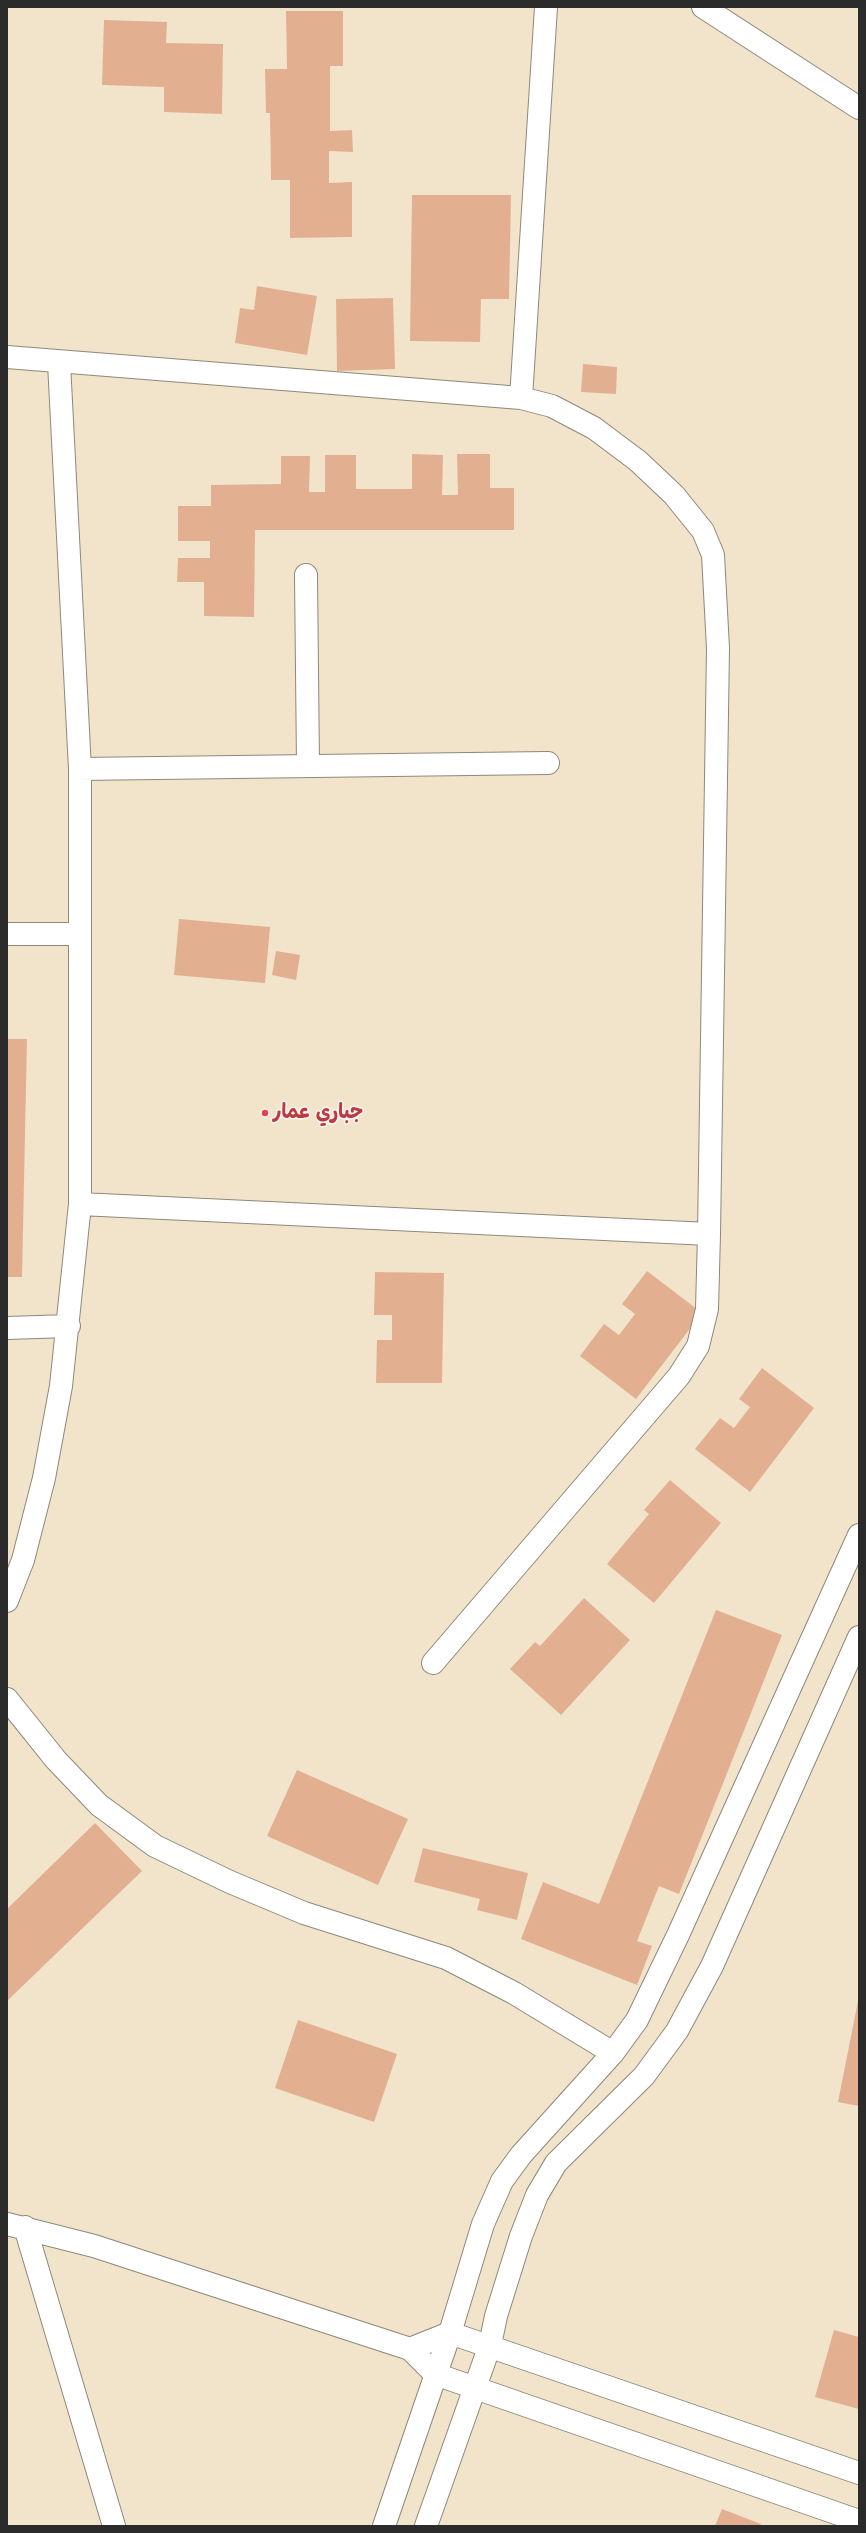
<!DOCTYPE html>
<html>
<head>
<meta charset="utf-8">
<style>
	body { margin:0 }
	#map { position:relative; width:866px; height:2533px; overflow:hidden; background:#f1e4cb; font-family:Caveat,sans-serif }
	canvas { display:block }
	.frame { position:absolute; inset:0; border:8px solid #2b2b2b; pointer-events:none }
</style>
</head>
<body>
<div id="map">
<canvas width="866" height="2533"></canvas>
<div class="frame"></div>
</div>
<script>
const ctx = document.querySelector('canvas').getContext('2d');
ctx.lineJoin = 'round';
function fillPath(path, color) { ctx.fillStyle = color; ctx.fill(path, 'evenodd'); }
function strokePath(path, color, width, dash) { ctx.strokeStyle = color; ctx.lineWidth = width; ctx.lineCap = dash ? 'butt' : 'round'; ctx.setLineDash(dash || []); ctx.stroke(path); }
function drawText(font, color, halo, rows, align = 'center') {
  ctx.font = font + ' Caveat,"Playpen Sans Arabic",sans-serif'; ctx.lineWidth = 3; ctx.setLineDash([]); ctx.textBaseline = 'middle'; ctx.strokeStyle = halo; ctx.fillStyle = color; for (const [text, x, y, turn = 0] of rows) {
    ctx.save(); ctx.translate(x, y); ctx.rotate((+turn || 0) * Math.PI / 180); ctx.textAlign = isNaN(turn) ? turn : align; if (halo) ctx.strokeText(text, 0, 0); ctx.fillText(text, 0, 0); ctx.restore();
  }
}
fillPath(new Path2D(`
	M286,11H343V66H330V131L352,130L353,152L329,151V183L352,182V237L290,238V180H271L270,113H266L265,69H287Z
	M104,20L167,22L166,43L223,44L222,114L164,112V87L102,85Z
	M412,195H511L509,299H481L480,342L410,341Z
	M257,286L317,296L307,355L235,343L240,308L254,310Z
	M393,298L395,369L337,371L336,299Z
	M583,364L617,367L616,394L581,392Z
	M412,454L443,455L442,495H458L457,454H490V488H514V530H255L254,617L204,616V582H177L178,558H210V541H178V506H211V485L281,484V456H310L309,492H325V455H356V489H412Z
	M179,919L270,927L265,983L174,975Z
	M276,951L300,955L296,980L272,975Z
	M7,1039H27L22,1277H7Z
	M647,1271L702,1313L636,1399L580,1356L604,1324L619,1335L635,1314L622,1304Z
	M375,1272L444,1273L442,1383H376L377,1340H392V1315H374Z
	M762,1368L814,1408L750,1492L695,1449L720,1418L734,1428L750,1407L739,1399Z
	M670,1480L721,1523L654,1603L607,1564L649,1514L644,1510Z
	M584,1598L630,1640L561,1715L510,1669L535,1642L540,1646Z
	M716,1610L782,1635L679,1894L659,1886L637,1941L652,1946L637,1985L521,1939L543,1882L599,1904Z
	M297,1770L408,1819L378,1885L267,1836Z
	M95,1823L142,1871L7,2001V1909Z
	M423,1848L528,1873L517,1920L477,1910L480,1899L414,1882Z
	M858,2001H859V2106L838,2102Z
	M298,2020L397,2054L374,2122L275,2088Z
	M834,2330L859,2337V2409L815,2397Z
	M722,2509L761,2524L760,2526H715Z`), '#e2b091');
const minor = new Path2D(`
	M703,7L859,108
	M7,357L521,398L552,406L594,428L638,461L674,495L703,531L713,555L718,648L709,1234L707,1309L698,1346L679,1376L433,1663
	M521,398L546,7
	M306,575L308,766
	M80,769L548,763
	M7,934H80
	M80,1204L709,1234
	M7,1328L69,1326
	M7,1601L23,1560L44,1478L61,1386L80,1204V769L59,363
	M7,1699L56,1760L99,1805L155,1846L230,1882L304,1913L446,1958L514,1993L613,2053
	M7,2224L94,2246L410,2349L435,2374L859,2521
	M25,2227L114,2526
	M410,2349L450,2333L859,2473
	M384,2526L450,2333L483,2224L502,2181L521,2155L613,2053L637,2020L678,1935L859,1535
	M426,2526L490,2345L496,2316L521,2236L537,2195L556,2163L644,2076L677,2031L712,1966L859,1637`);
strokePath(minor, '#8e887b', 24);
strokePath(minor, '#fff', 22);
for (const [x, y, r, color] of [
	[265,1113,4,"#e0444e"]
]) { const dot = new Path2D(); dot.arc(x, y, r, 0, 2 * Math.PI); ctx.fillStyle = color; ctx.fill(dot); strokePath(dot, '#f6f6f2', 1.5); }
drawText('bold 20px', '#be3a42', '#f6f6f2', [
	["جباري عمار",273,1113]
], 'left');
</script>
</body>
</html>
